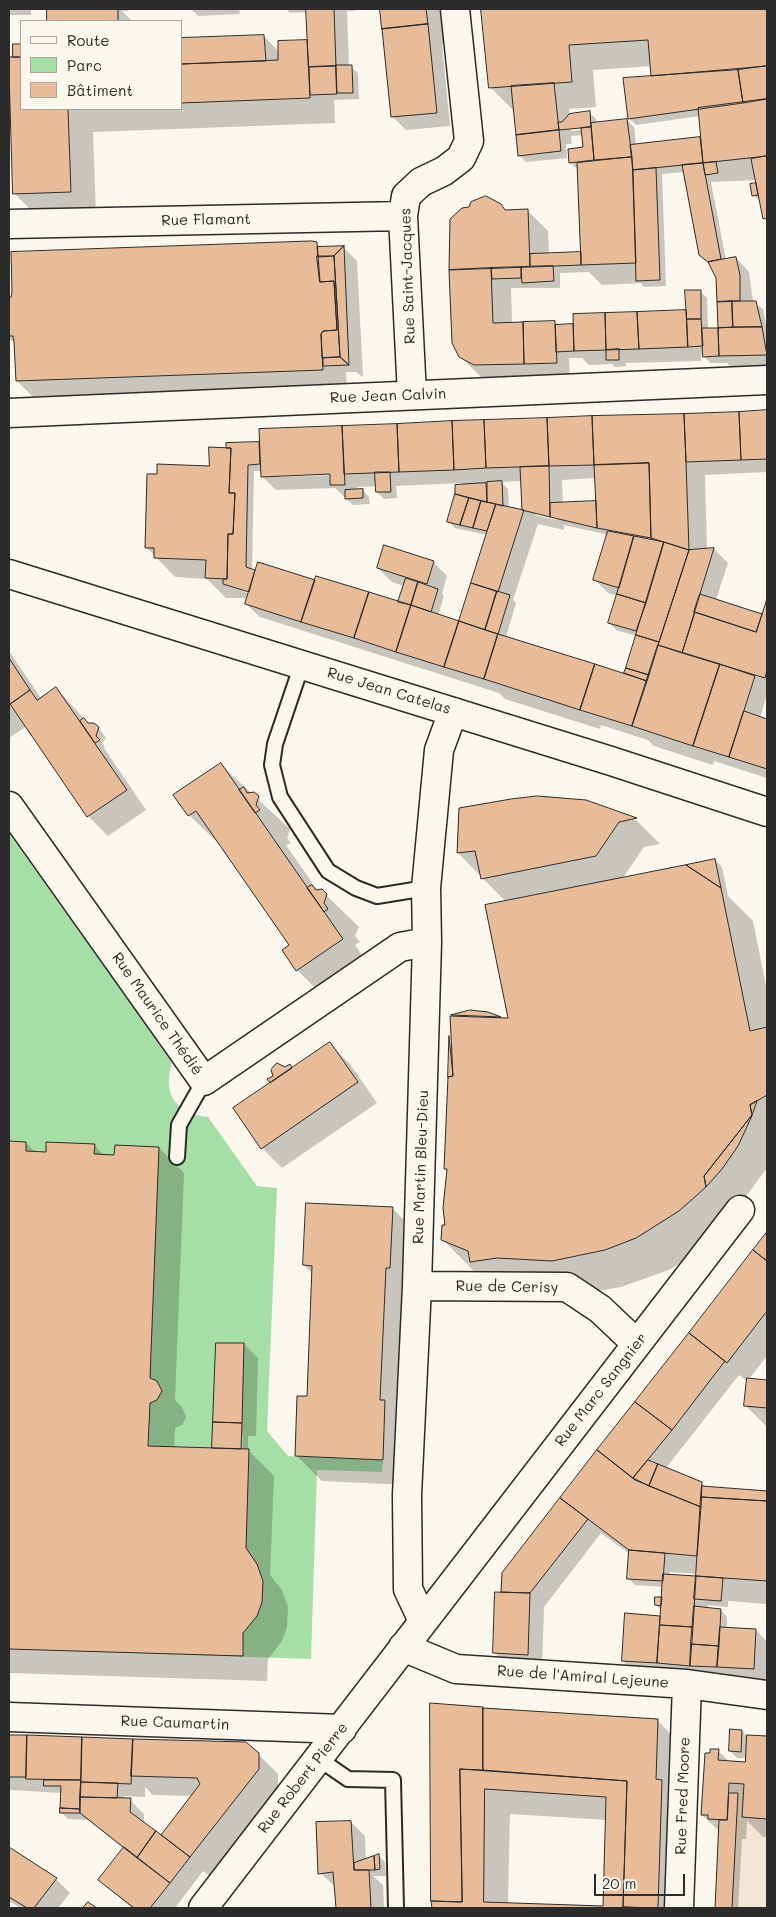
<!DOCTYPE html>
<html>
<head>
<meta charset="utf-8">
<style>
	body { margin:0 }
	#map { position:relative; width:776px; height:1917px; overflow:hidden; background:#fbf7ec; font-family:Mali,sans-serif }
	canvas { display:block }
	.frame { position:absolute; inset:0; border:10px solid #2b2b2b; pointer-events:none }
	.legend { position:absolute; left:20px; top:20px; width:162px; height:90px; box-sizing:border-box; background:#fbf7ec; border:1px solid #a8a59f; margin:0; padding:6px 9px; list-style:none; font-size:15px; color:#2b2b2b }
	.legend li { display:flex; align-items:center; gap:10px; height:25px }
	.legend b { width:25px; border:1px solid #a8a59f }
	.scale { position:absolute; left:594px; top:1874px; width:91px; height:22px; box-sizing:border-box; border:2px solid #2b2b2b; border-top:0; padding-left:6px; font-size:15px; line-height:18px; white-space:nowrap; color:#2b2b2b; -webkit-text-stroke:4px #fbf7ec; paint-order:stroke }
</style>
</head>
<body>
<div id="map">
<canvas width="776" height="1917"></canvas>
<div class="frame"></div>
<ul class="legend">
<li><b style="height:6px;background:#fbf7ec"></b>Route</li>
<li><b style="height:14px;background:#a5dfa5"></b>Parc</li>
<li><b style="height:14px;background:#e8bc98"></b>Bâtiment</li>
</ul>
<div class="scale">20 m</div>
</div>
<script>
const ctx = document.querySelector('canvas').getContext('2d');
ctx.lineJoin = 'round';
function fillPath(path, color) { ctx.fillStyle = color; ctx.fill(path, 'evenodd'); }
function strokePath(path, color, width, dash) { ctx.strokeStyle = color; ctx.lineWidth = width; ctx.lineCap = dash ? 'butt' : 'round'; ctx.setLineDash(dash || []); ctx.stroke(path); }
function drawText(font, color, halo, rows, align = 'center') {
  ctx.font = font + ' Mali,sans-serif'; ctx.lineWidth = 4; ctx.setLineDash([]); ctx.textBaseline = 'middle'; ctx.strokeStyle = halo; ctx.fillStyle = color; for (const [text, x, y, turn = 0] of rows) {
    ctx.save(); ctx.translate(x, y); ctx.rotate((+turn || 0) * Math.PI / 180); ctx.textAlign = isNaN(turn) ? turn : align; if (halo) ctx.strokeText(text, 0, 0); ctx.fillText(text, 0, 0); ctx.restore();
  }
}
fillPath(new Path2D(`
	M747,1735L767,1736V1908H715L719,1820L708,1819V1815H701L705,1753H710V1749H719L718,1760L745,1762Z`), '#f5e5d3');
fillPath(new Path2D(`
	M9,827L172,1063C162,1094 176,1114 208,1117L257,1186L277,1188L267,1431L288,1456L383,1460L382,1472L317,1470L311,1659L9,1649Z`), '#a5dfa5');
fillPath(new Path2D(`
	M9,9H31V15H9Z
	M48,9H128V11H122L132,21H49Z
	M191,9H239L240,14L198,16Z
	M286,9H355V11H347L349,66L358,73L359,99L334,100L335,123L93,132L96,216L39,218L14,193L9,59L16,58L14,46L21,45V109H181V39L264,36L279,52L307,42L309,44L308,12L290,13Z
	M381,9H444L447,43L442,44L450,126L406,130L392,116Z
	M483,9H767V226L762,202L753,195L757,180L711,182L726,260L736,258L749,272L753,302L763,309L767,331V369L734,370L727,363H711L704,357V353H701V361L626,363V366L615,367L612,364L589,365L582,358H569L570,376L484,380L463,359L453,343L450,223L462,209L500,205L507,211H528L548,231L549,254L582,253L577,169L571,163L584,148L583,135L571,136L572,144H566L567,158L526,162L519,155L515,112L491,88ZM652,66L654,77L629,118L636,125L700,116L702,140L700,138L636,145L634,127L627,120L597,123L596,119L590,113L569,115V109L596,107L593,70ZM587,127L588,129L571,131V128ZM685,172L700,254L710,264L717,277L719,329H708L707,298L700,291L688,311L574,315V325L558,326L554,322L512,324L511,288H560V273L589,272L602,285L641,283L644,287L666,286L662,174Z
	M316,243L321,248L343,247L357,261L363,377L356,372H346L347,395L42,406L17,381L16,342L9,340V299Z
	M767,412V472L705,475L707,550L714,549L728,563L716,600L763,615L767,603V694L760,718L767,720V778L714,761L713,765L654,746L648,740L601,725L600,729L505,699L499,693L260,617L246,604L248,598H226L207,579L175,577L146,547L227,449L258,443L261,445L260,430ZM254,471H262V476L276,490L335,488L353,505L370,504L369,497L363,490L358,491L357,487L377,486V492L384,499L397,498L396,486L462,483L448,521L455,528L487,535L459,623L438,616L444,596L442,594L447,576L433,562L378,568L392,582L404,586L403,605L316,582L252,571ZM336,473V475L273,477V475ZM596,478L597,502L563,504L562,480ZM522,481L524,511L509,508L508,489L501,482ZM535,512L557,517L556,520L535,515ZM538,524L564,530V525L605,534L607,537L594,579L608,593L618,596L609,623L616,630L637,636L626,673L630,677L506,637L516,603L513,600ZM242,589L250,591V594L242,591Z
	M9,651L41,698L56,688L89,724H94L101,731L106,738L102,743L105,747L104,748L146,810L108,836L88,816L27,726L9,738Z
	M221,765L290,829L287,838L291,843L286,845L318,891L326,895L359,927L355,936L360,942L355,945L374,972L329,1002L297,970L290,946L222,847L189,815Z
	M585,801L636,820L660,844L644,847L622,879L715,860L722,867L728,896L753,921L767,991V1168L711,1243L669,1270L621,1287L585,1293L486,1276L475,1272L442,1239L446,1226L448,1171L445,1168L453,1016L474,1011L510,1019L506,902L458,853L461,809Z
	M330,1044L350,1064L377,1103L282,1168L262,1148L272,1083L290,1065L294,1069Z
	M9,1142L26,1143L36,1153L47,1154L94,1145L104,1155L115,1156L159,1148L184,1173L175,1400L182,1407L186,1417L182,1425L175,1428L174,1448L215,1450L244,1344L258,1358L256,1436H248V1450L274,1476L270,1575L282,1590L288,1607L287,1627L282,1641L268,1659L267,1681L9,1673ZM241,1436H243L242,1455H240Z
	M392,1208L417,1233L407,1485L322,1481L297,1456L308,1397L313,1274L304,1265Z
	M767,1234V1356L749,1379L767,1381V1427L746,1406L748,1382L739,1375L666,1468L702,1483L707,1488L767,1492V1604L728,1601V1607L708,1605V1609L721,1610L727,1617V1628L756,1630L767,1642V1683L732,1681L725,1674L703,1672V1679L637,1674L623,1661L626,1614L662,1617V1611L656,1605L663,1599L664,1587L635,1585L628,1578L630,1554L601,1533L544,1607L542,1668L508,1666L494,1652L503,1573ZM670,1572L697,1574V1577L670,1576Z
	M431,1705L657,1720L682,1746L684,1908H433ZM510,1814L607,1820L604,1908L508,1904Z
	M742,1731L747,1736L767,1738V1837H763L747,1821L746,1839H742L738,1908H716L720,1832L702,1815L711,1754L718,1751L730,1762L746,1763L747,1758H737L730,1751Z
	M9,1736L132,1740L258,1754L278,1774V1789L210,1876L203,1871L175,1908H132L99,1880L124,1849L88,1820L68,1819L61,1812L62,1793L9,1790ZM145,1787L153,1795L192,1796L161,1837L144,1823V1814L130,1800L124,1799V1796L145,1797Z
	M351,1822L365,1836L366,1860L378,1855L385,1862L386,1876H373L383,1885L384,1908H337L336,1887L320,1873Z
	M9,1849L56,1879L70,1893L58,1908H21L9,1901Z`), '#0003');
const building = new Path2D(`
	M47,9H118V21H47Z
	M306,9H334L336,66L309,67Z
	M380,9H426L428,24L382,29Z
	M481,9H767V66L651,76L648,40L569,45L572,82L489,88Z
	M428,24L437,113L391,117L382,29Z
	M264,35L266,61L181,64V38Z
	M307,40L310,98L181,103V64L278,60V41Z
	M13,44H21V57H13Z
	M9,57H21V109H68L71,192L13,194Z
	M336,65H352L353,93H337Z
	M336,66L337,94L310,95L309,67Z
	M767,66V99L743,103L738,70Z
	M738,70L743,103L628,119L623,78Z
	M554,83L559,130L516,135L511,86Z
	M767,99V156L703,163L698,108Z
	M590,111L591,127L559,130L558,122H562L569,114Z
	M627,119L632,157L594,160L591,123Z
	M591,127L594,160L569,163L568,149L583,147L581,128Z
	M559,130L561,151L518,156L516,135Z
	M700,137L703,163L633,170L630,145Z
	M767,156V218L763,219L751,159Z
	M632,157L636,263L581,265L577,163Z
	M716,162L718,173L705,175L703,163Z
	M703,163L721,259L708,262L699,255L682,165Z
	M656,168L660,280L636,281L633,170Z
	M756,183L758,195L752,196L750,184Z
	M486,196L501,204L505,210L528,209L530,267L449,270L450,219L462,208L469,207L471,202Z
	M312,241L317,242L320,282L334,281L337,330L323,331L321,334L323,370L16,381L14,342L13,336H9V297H11L12,292L11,252Z
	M344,246L334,256L318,257L317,247Z
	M344,246L349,365L340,357L334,256Z
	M581,252V265L530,267V254Z
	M317,256H334L340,357L322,358L321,334L323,331L337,330L334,281L320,282Z
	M736,257L740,275V301L717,302L716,278L708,262Z
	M553,266L554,281L522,283L521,267Z
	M521,267V278L492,279L491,268Z
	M491,268L493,323L523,322L524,364L474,365L459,357L452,343L449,270Z
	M685,290H701V319H687Z
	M732,301L733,327L718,328L717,302Z
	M732,301H756L762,327H733Z
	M686,310L688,347L639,349L637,312Z
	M637,312L639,349L606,350L605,313Z
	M605,313L606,350L574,351L573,314Z
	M687,319H701L703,346L688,347Z
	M555,321L557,363L524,364L523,322Z
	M573,324L574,351L556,352L555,325Z
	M762,327L767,355L719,356L718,328Z
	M702,328H718L719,356L703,357Z
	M619,349V360H606V350Z
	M340,357L349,365L323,366V358Z
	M767,410V459L741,460L739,412Z
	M739,412L741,460L686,462L684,414Z
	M684,414L686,462L689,550L651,538L649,463L594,465L592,416Z
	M592,416L594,465L549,466L547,418Z
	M547,418L549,466L486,468L484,420Z
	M484,420L486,468L454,470L452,421Z
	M452,421L454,470L399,472L397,424Z
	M397,424L399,472L344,474L342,426Z
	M342,426L345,485H330V474L261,477L259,429Z
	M259,442L260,464L248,465L246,567L255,570L249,592L223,584V579H227L228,534H233L235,493H229L231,448H226V443Z
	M209,447L231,448L229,493H235L233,534H228L227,579L205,578L206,560L154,558V548H145L147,474H157V464L209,466Z
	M649,463L651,538L597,528L594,465Z
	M549,466L550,517L522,510L520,467Z
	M375,472H390L391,492H376Z
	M502,481L503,506L487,502V482Z
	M486,483L487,502L455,494V485Z
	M363,489V498L345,499V490Z
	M455,494L469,498L460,525L447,522Z
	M469,498L481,501L473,528L460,525Z
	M481,501L496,504L487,531L473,528Z
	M596,501L597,528L550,517V503Z
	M496,504L524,510L498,592L471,583Z
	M608,531L634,536L619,588L593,580Z
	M634,536L664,542L646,603L617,594Z
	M664,542L689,550L659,642L636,635Z
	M384,545L434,561L427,584L377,568Z
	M714,548L682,653L658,645L689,550Z
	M258,562L315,580L301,622L245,604Z
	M316,576L369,592L354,638L301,622Z
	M406,578L418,582L411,605L398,602Z
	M418,582L438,589L431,612L411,605Z
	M471,583L497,591L485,630L459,621Z
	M497,591L510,595L498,634L485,630Z
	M369,592L411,605L396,652L354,638Z
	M617,594L646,603L636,631L608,623Z
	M700,594L762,614L756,632L694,612Z
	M767,599V670L765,678L682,653L695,612L756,632Z
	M411,605L459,621L444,667L396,652Z
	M459,621L498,634L484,679L444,667Z
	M498,634L595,664L580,710L484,679Z
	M636,635L659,642L649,675L626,668Z
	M658,645L720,664L693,746L632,726Z
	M9,658L30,690L9,705Z
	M595,664L647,681L632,726L580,710Z
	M720,664L755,676L729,757L693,746Z
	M626,668L649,675L647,681L624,673Z
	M56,687L127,790L87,817L10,704L30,690L37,700Z
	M744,711L767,719V769L729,757Z
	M84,718L88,723H94L99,727L96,736L100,740L95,743L80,721Z
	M221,763L343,939L296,971L282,950L289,945L196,811L188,816L173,795Z
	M244,787L247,793L254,792L259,796L256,805L260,810L255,813L239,790Z
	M537,796L586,800L637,818L619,822L596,856L481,879L475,851L457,853L459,808L511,799Z
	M715,859L721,888L686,865Z
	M686,865L721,888L750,1031L767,1027V1095L750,1105L752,1115L704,1176L706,1187L679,1211L636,1238L605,1250L552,1261L497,1258L470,1262L468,1251L441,1240L442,1225H445L443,1208L447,1169H444L448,1077L453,1076L450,1016L508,1018L485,905Z
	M312,885L316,890L322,889L327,894L324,903L328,909L324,912L307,888Z
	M470,1010L488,1012L501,1017L451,1015Z
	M449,1036L453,1076L448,1077Z
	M330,1042L358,1082L261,1149L233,1108Z
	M277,1063L285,1067L290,1064L292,1068L270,1083L267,1079L273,1076L271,1070Z
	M757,1101L751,1118L738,1146L722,1169L706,1187L704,1176L752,1115L750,1105Z
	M9,1141L26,1142V1151L46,1152V1142L95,1144L94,1154L114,1155L115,1145L159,1147L150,1378L157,1381L162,1391L157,1400L150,1403L148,1446L249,1449L246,1548L257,1564L263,1581L262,1602L257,1616L243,1633V1656L9,1649Z
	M306,1203L393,1207L390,1268H386L380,1400H385L383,1460L295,1456L297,1396H307L312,1266L303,1265Z
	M767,1232V1261L753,1250Z
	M753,1250L767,1261V1311L727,1363L689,1333Z
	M689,1333L725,1361L672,1430L635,1402Z
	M216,1343H244L242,1423L213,1422Z
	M747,1378L767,1380V1408L744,1406Z
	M635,1402L672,1430L633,1478L597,1450Z
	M213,1422L242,1423L241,1449L212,1448Z
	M597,1450L635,1480L701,1507L697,1556L629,1550L560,1498Z
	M648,1460L658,1464L649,1486L633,1478Z
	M658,1464L702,1482L701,1507L649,1486Z
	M702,1486L767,1491V1501L701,1497Z
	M701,1497L767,1501V1581L696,1576Z
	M560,1498L588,1519L530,1593L501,1592L502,1573Z
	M629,1550L665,1553L663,1581L627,1579Z
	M663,1574L696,1576L693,1627L660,1625Z
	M696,1576L723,1578L721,1601L694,1599Z
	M495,1592L530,1593L528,1655L493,1653Z
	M655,1597H662L661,1606L655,1605Z
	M694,1606L721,1609L719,1646L691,1644Z
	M625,1613L660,1616L657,1663L622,1661Z
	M660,1625L693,1627L690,1666L657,1663Z
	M720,1627L756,1629L754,1669L717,1667Z
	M691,1644L719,1646L717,1667L690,1666Z
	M430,1703L483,1707V1770L460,1769L462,1902L431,1901Z
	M483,1708L658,1719L656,1779L662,1780L658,1908L623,1907L627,1781L483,1770Z
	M730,1729L742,1730L741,1752L729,1751Z
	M9,1735H27L26,1777H9Z
	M27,1735L82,1737L81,1780L26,1779Z
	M747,1735L767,1736V1819L742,1817L744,1784L729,1783L727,1820L708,1819V1815H701L705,1753H710V1749H719L718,1760L745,1762Z
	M82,1737L133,1739L131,1784L81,1782Z
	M133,1739L246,1742L259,1753V1769L190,1857L161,1835L200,1784L197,1778L131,1776Z
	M460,1769L627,1781L623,1907L646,1908H432L431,1901L462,1902ZM485,1789L606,1797L603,1906L484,1902Z
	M44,1780H81L80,1809L60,1808L61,1786H44Z
	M81,1782L118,1783L117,1798L80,1797Z
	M729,1793H738L732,1908H715L719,1820H727Z
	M80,1797L131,1798L130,1812L156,1831L137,1858L80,1813Z
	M60,1808L80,1809V1813H60Z
	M351,1821L354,1870H369L371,1908H336L333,1872L318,1874L316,1822Z
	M156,1831L190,1857L170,1883L137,1858Z
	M9,1847L57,1878L34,1908H27L9,1897Z
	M124,1847L170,1883L150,1908H134L98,1880Z
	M379,1854L380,1869L375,1870L374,1856Z
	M374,1856L375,1870H354V1863Z
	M88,1902L97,1908H83Z`);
fillPath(building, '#e8bc98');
strokePath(building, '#2b2b2b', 1);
const lane = new Path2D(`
	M302,664L275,744L272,765L280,797L328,871L356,888L377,896L426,888
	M177,1157L179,1125L204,1081
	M319,1759L348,1779L393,1780L396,1908`);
const street = new Path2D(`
	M9,224L403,216
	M412,395L403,216L406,196L421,182L444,171L461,158L469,141L455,9
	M9,413L767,380
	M9,806L204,1081L400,947L427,942
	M417,1286L567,1287L600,1309L637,1344
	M423,1621L408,1589L407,1495L417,1286L427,942L426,888L439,750L453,712
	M403,1647L456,1669L687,1684L767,1695
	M9,1717L342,1729
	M203,1908L740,1210
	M679,1908L687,1684`);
const secondary = new Path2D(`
	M9,574L611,761L767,812`);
strokePath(lane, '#2b2b2b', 18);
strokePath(street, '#2b2b2b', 31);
strokePath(secondary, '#2b2b2b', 31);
strokePath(lane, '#fbf7ec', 14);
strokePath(street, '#fbf7ec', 28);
strokePath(secondary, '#fbf7ec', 28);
drawText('15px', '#2b2b2b', '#fbf7ec', [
	["Rue Flamant",206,220,-1],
	["Rue Saint-Jacques",408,276,-92],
	["Rue Jean Calvin",388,396,-2],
	["Rue Jean Catelas",389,691,17],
	["Rue Maurice Thédié",157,1014,55],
	["Rue Martin Bleu-Dieu",421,1167,-88],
	["Rue de Cerisy",507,1287,1],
	["Rue Marc Sangnier",601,1390,-52],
	["Rue de l'Amiral Lejeune",583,1677,4],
	["Rue Caumartin",175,1723,2],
	["Rue Robert Pierre",303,1778,-52],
	["Rue Fred Moore",683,1796,-88]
]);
</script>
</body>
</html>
